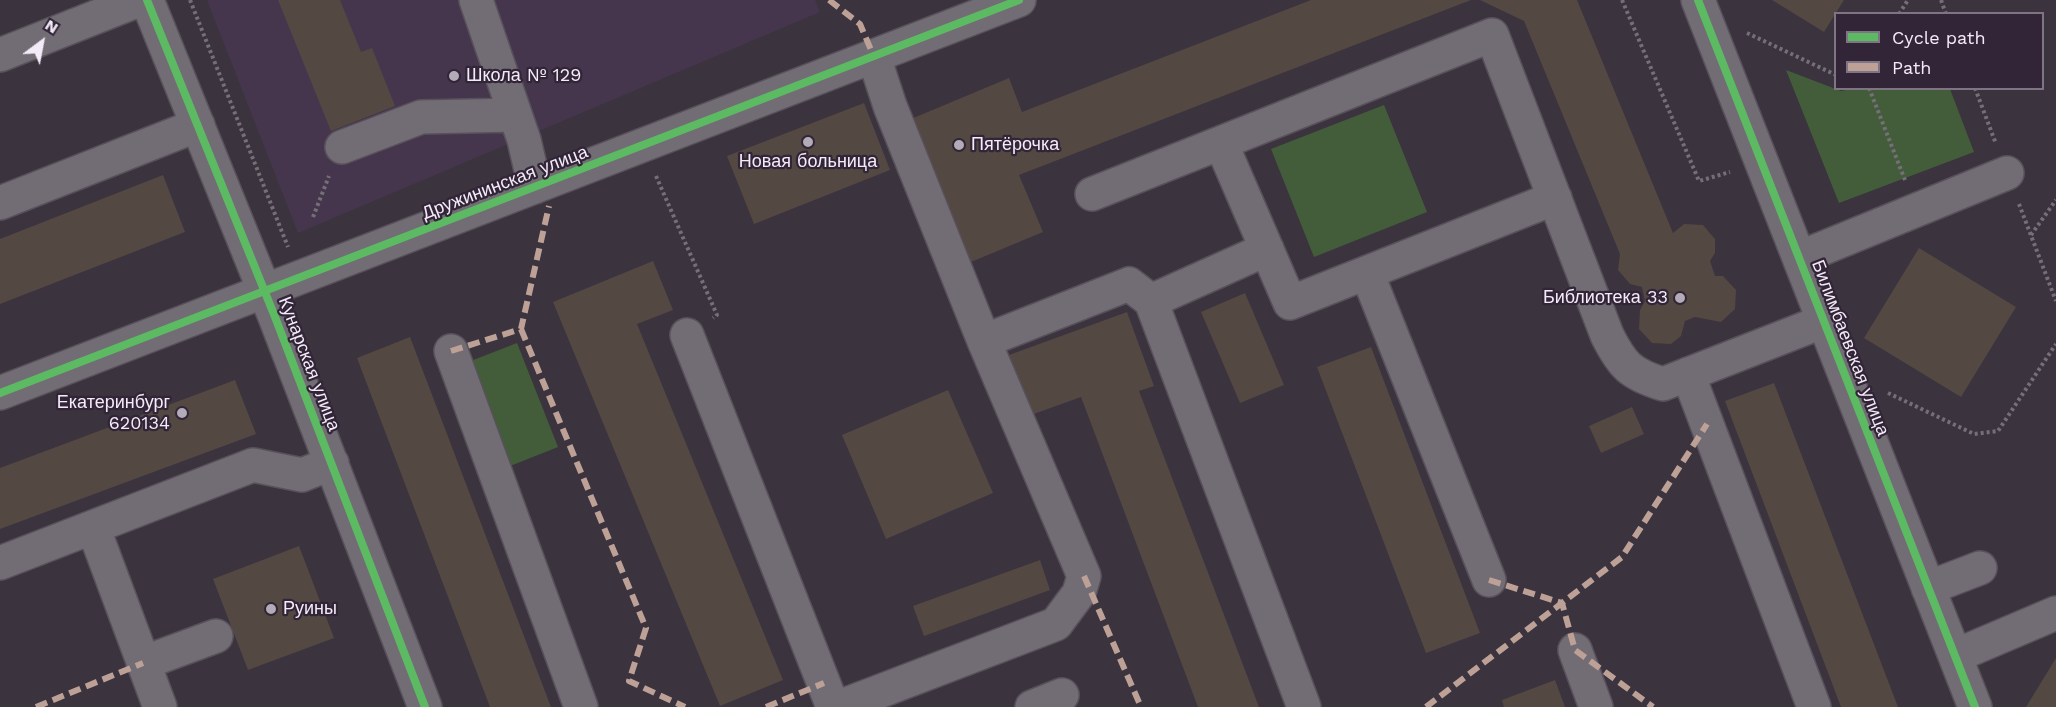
<!DOCTYPE html>
<html>
<head>
<meta charset="utf-8">
<style>
	body { margin:0 }
	#map { position:relative; width:2056px; height:707px; overflow:hidden; background:#3b333e; font-family:"Work Sans",sans-serif }
	canvas { display:block }
	.legend { position:absolute; left:1834px; top:12px; width:210px; height:78px; box-sizing:border-box; background:#312537; border:2px solid #7f7484; margin:0; padding:8px 10px; list-style:none; font-size:18px; color:#f4ebf8 }
	.legend li { display:flex; align-items:center; gap:12px; height:30px }
	.legend b { width:30px; border:2px solid #7f7484 }
	.north { position:absolute; left:12px; top:12px; width:60px; height:60px; -webkit-text-stroke:4px #312537; paint-order:stroke; rotate:32deg; font-size:16px; font-weight:700; line-height:24px; text-align:center; color:#f4ebf8 }
	.north::after { content:''; display:block; margin:auto; width:21px; height:27px; background:#f4ebf8; clip-path:polygon(50% 0,100% 100%,50% 72%,0 100%) }
</style>
</head>
<body>
<div id="map">
<canvas width="2056" height="707"></canvas>
<ul class="legend">
<li><b style="height:8px;background:#5cba63"></b>Cycle path</li>
<li><b style="height:8px;background:#bda197"></b>Path</li>
</ul>
<div class="north">N</div>
</div>
<script>
const ctx = document.querySelector('canvas').getContext('2d');
ctx.lineJoin = 'round';
function fillPath(path, color) { ctx.fillStyle = color; ctx.fill(path, 'evenodd'); }
function strokePath(path, color, width, dash) { ctx.strokeStyle = color; ctx.lineWidth = width; ctx.lineCap = dash ? 'butt' : 'round'; ctx.setLineDash(dash || []); ctx.stroke(path); }
function drawText(font, color, halo, rows, align = 'center') {
  ctx.font = font + ' "Work Sans",sans-serif'; ctx.lineWidth = 4.5; ctx.setLineDash([]); ctx.textBaseline = 'middle'; ctx.strokeStyle = halo; ctx.fillStyle = color; for (const [text, x, y, turn = 0] of rows) {
    ctx.save(); ctx.translate(x, y); ctx.rotate((+turn || 0) * Math.PI / 180); ctx.textAlign = isNaN(turn) ? turn : align; if (halo) ctx.strokeText(text, 0, 0); ctx.fillText(text, 0, 0); ctx.restore();
  }
}
fillPath(new Path2D(`
	M207,0H815L820,12L298,233Z`), '#45364d');
fillPath(new Path2D(`
	M1786,70L1841,91L1855,88L1950,89L1974,152L1839,203Z
	M1384,105L1427,212L1314,257L1271,149Z
	M517,343L558,447L505,468L463,364Z`), '#435d3b');
fillPath(new Path2D(`
	M278,0H340L361,52L372,48L395,106L331,131Z
	M1311,0H1471L1019,175L1043,232L971,262L911,119L1009,78L1022,112Z
	M1480,0H1577L1673,233L1684,224L1703,225L1715,239V253L1710,261L1715,276H1723L1736,290L1735,309L1721,322L1695,317L1685,321L1681,336L1671,344L1652,343L1639,329L1640,310L1645,301L1642,287L1630,284L1618,270L1620,254L1524,21Z
	M1772,0H1844L1824,32Z
	M864,103L890,170L754,224L727,156Z
	M163,175L185,232L0,304V239Z
	M1919,248L2016,307L1961,397L1864,338Z
	M653,261L673,310L637,324L783,680L720,706L553,302Z
	M1245,293L1284,385L1240,403L1201,312Z
	M1127,312L1154,386L1139,391L1259,707H1198L1081,397L1031,415L1009,355Z
	M410,337L551,707H490L357,358Z
	M1371,347L1480,633L1426,653L1317,367Z
	M235,380L256,434L0,529V468Z
	M1774,383L1898,707H1841L1725,401Z
	M948,390L993,493L886,539L842,435Z
	M1632,407L1644,434L1601,453L1589,426Z
	M299,546L334,638L248,670L213,579Z
	M1040,560L1050,590L924,636L913,606Z
	M2056,658V707H2026Z
	M1555,680L1565,707H1504L1502,700Z`), '#544843');
const minor = new Path2D(`
	M147,0L275,317L425,707
	M476,0L524,140L535,187
	M1698,0L1975,707
	M0,55L139,0
	M1221,143L1290,303L1555,198
	M342,147L421,117L515,115
	M1092,194L1492,35L1607,335C1622,365 1630,374 1663,384L1824,321
	M0,203L198,125
	M1267,249L1151,301L1304,707
	M1799,258L2007,173
	M1367,273L1489,580
	M687,335L833,707
	M984,341L1129,284L1151,301
	M451,351L581,707
	M1688,374L1814,707
	M0,393L1019,0
	M93,527L160,707
	M0,563L253,465L302,475L332,463
	M1928,588L1980,568
	M1575,650L1596,707
	M1955,656L2056,613
	M143,663L216,636
	M839,707L1056,624L1079,593L1084,576L984,341L890,106L874,57
	M1032,707L1062,695`);
strokePath(minor, '#58515b', 36);
strokePath(new Path2D(`
	M190,0L288,247
	M1622,0L1699,181L1730,172
	M1941,0L1946,14
	M1899,14L1908,0
	M1747,33L1836,75
	M1869,88L1905,180
	M1975,88L1996,144
	M656,176L717,315L713,318
	M2019,204L2056,301
	M313,217L329,176
	M2031,235L2056,200
	M1888,393L1974,434L1998,431L2056,344`), '#756f78', 4, [3, 3]);
strokePath(minor, '#726d75', 33);
strokePath(new Path2D(`
	M829,0L860,24L874,57
	M521,329L646,628L629,681L685,707
	M451,351L521,329L549,206
	M1084,576L1141,707
	M1489,580L1562,603L1575,650L1653,707
	M36,707L143,663
	M766,707L824,683
	M1426,707L1622,557L1707,424`), '#bda197', 6, [12, 6]);
strokePath(new Path2D(`
	M147,0L275,317L425,707
	M1698,0L1975,707
	M0,393L1019,0`), '#5cba63', 8);
for (const [x, y, r, color] of [
	[454,76,6,"#b3abb7"],
	[808,142,6,"#b3abb7"],
	[959,145,6,"#b3abb7"],
	[1680,298,6,"#b3abb7"],
	[182,413,6,"#b3abb7"],
	[271,609,6,"#b3abb7"]
]) { const dot = new Path2D(); dot.arc(x, y, r, 0, 2 * Math.PI); ctx.fillStyle = color; ctx.fill(dot); strokePath(dot, '#312537', 2); }
drawText('18px', '#f4ebf8', '#312537', [
	["Школа № 129",466,76],
	["Пятёрочка",971,145],
	["Новая больница",808,162,"center"],
	["Библиотека 33",1668,298,"right"],
	["Екатеринбург",170,403,"right"],
	["620134",170,424,"right"],
	["Руины",283,609]
], 'left');
drawText('18px', '#f4ebf8', '#312537', [
	["Дружининская улица",505,183,-21],
	["Билимбаевская улица",1850,348,69],
	["Кунарская улица",309,364,69]
]);
</script>
</body>
</html>
